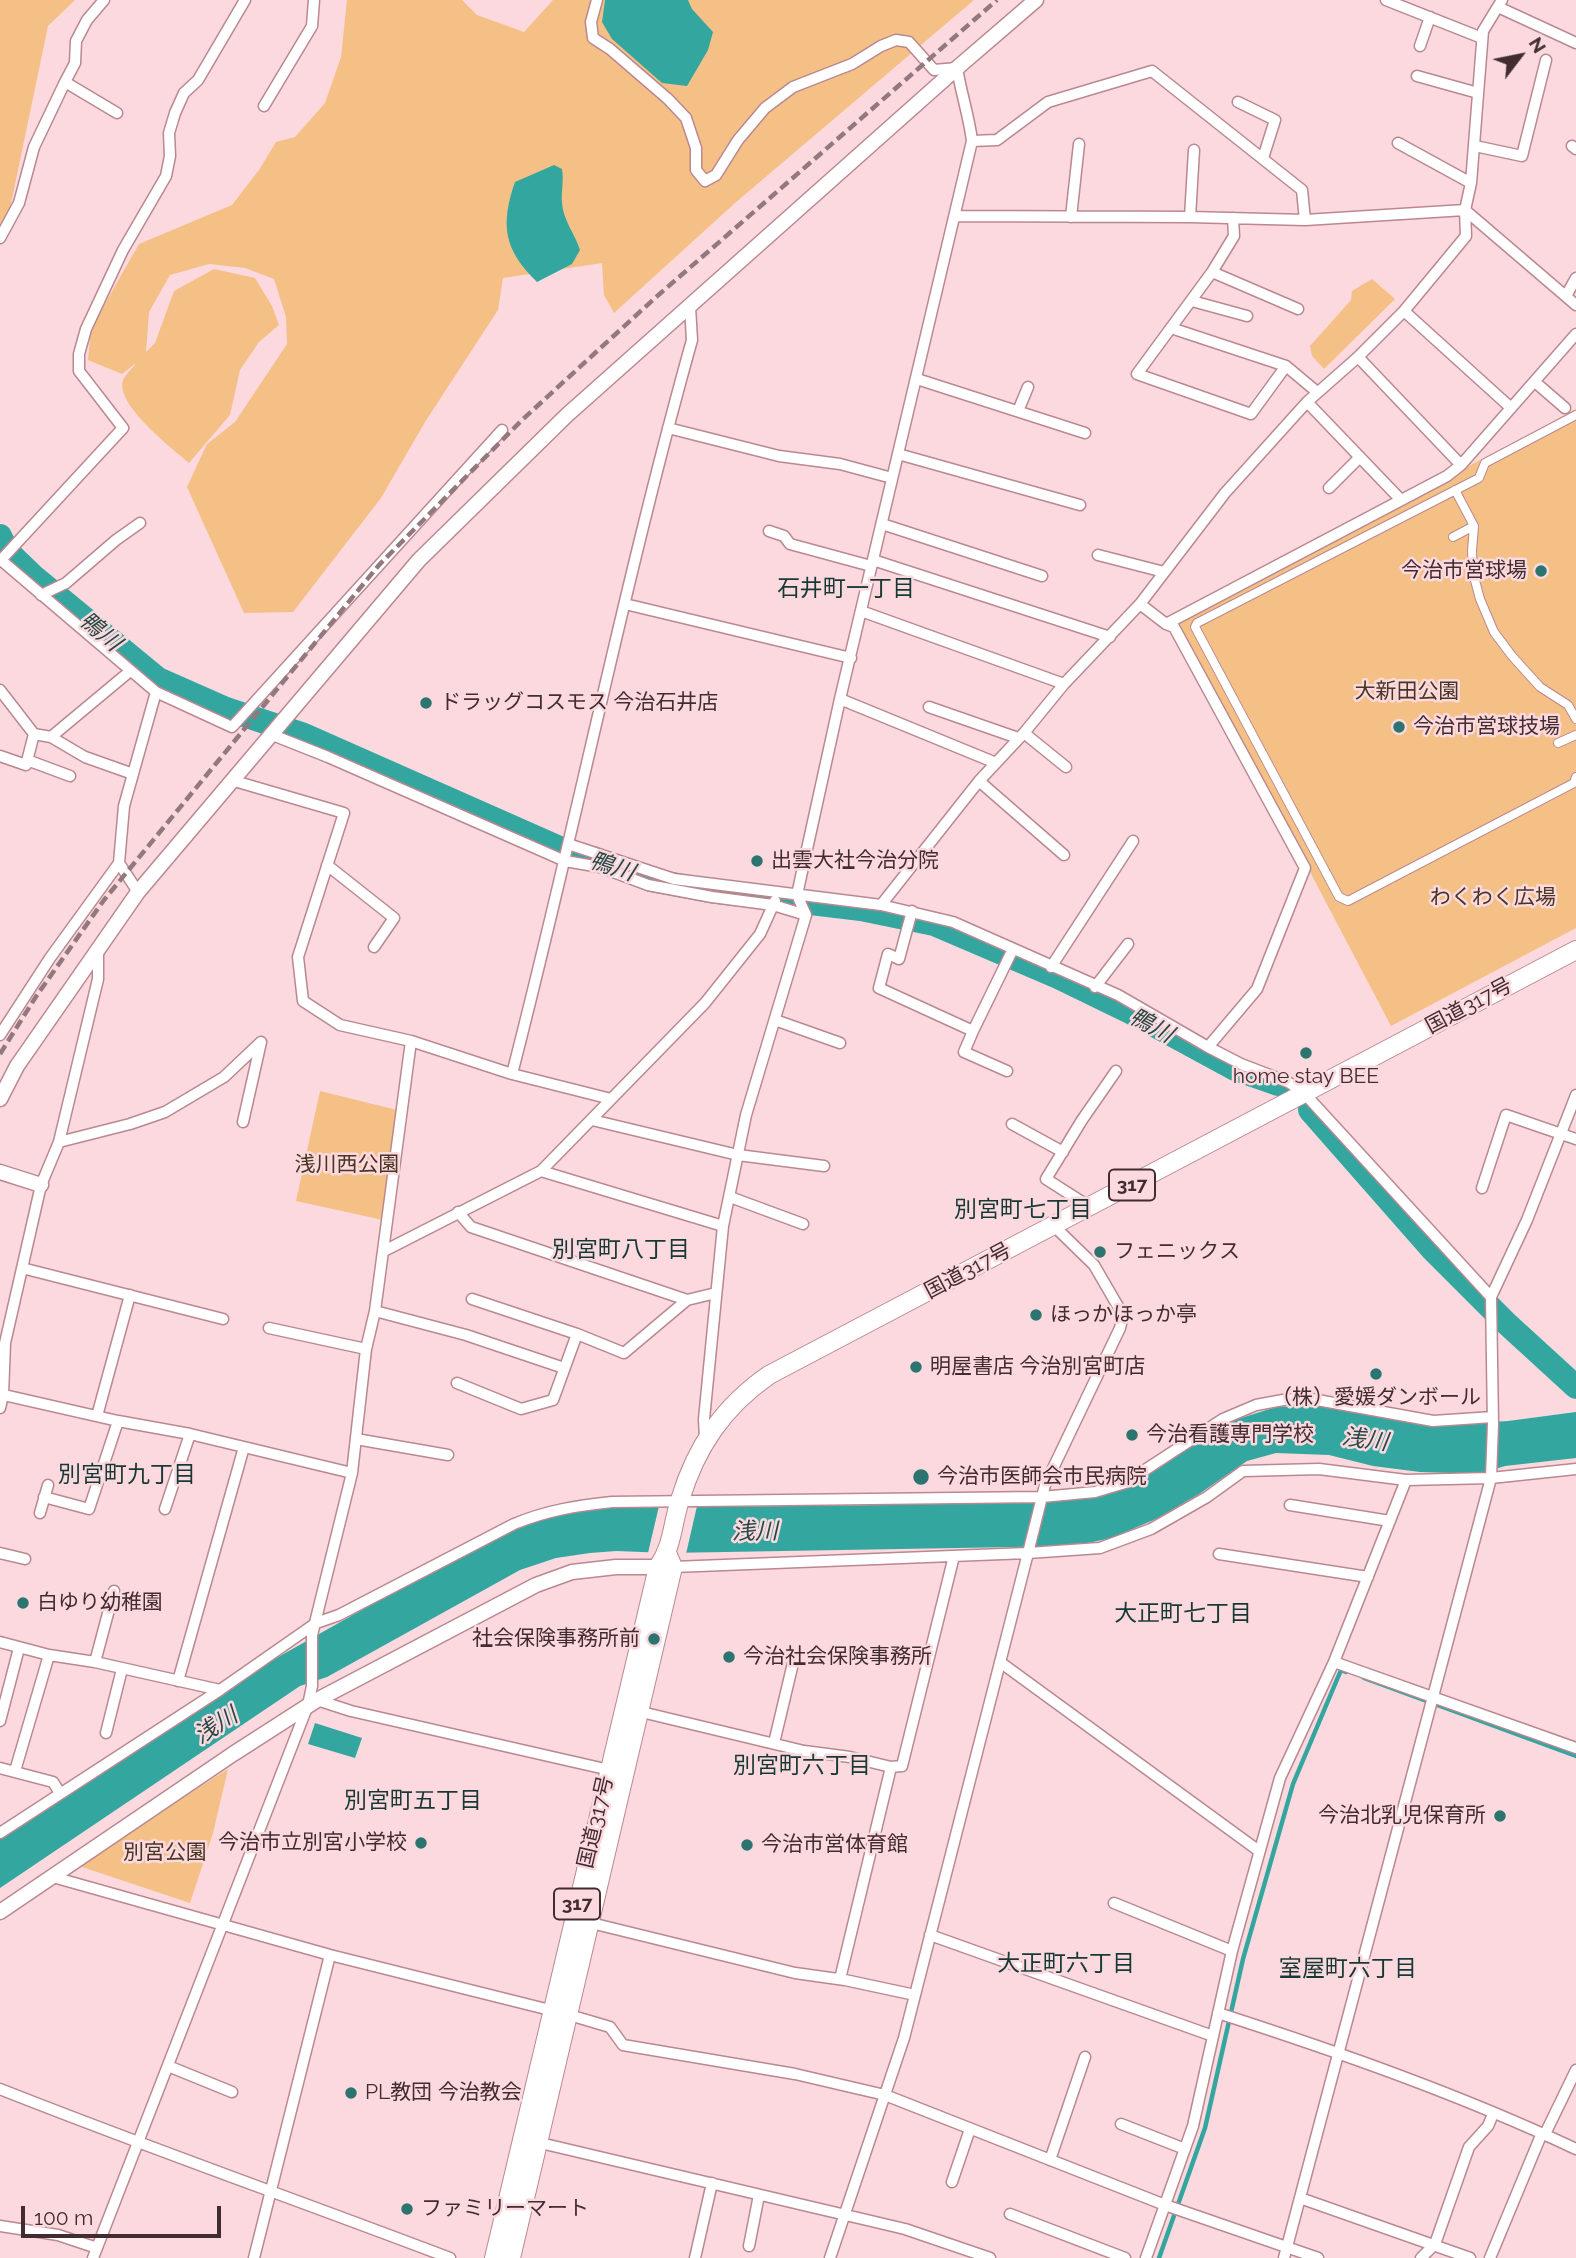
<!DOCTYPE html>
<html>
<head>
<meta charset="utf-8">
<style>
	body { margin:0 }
	#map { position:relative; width:1576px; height:2258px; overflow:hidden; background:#fbd9de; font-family:Raleway,sans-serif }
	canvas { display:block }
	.north { position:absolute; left:1485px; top:21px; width:70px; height:70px; -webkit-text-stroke:5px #fbd9de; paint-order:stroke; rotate:58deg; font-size:19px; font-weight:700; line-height:28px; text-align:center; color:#412c30 }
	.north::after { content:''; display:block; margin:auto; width:24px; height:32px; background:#412c30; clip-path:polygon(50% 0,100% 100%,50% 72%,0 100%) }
	.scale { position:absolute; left:21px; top:2206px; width:200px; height:32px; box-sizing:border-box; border:4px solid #412c30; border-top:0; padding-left:9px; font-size:21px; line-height:24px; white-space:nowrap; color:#412c30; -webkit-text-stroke:5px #fbd9de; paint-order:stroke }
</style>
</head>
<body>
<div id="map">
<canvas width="1576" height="2258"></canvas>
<div class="north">N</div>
<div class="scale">100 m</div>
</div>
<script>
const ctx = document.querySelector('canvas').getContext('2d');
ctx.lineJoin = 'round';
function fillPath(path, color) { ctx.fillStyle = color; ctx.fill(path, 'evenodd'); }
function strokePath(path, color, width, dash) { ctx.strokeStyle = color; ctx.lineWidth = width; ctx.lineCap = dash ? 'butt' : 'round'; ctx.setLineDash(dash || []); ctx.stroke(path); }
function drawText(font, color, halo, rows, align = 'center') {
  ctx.font = font + ' Raleway,"Noto Sans JP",sans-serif'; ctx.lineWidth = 5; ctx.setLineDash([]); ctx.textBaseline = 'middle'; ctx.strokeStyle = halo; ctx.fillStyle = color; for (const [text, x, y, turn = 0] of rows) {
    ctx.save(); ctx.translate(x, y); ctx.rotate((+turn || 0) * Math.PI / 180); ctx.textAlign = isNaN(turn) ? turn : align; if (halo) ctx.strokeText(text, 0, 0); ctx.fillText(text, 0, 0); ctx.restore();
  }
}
fillPath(new Path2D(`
	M0,0H75L48,26L8,218L0,224Z
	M347,0H462L477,15L524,32L553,0H974L735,203L614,313L604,295L602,263L503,278L498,310L425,422L381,498L293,612L244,613L187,487L207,444L235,422L287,344L286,317L274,279L245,268L209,264L170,275L149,312L146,352L155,343L174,291L214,269L255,278L272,306L279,325L259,342L240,370L230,415L189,463C172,448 115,405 123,380C125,375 133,368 136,363L122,374L88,360L91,328L139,244L232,205L259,170L276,142L295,137L325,103L341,57Z
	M1372,279L1395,299L1324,369L1312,356L1310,346L1351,300L1352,291Z
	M1576,409V928L1391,1026L1178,621Z
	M320,1091L397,1110L383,1220L296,1201Z
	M228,1769L213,1833L190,1903L82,1867L81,1862Z`), '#f5c085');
fillPath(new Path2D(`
	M605,0H688L692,9L713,32L708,50L687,86L662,83L612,39L602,22Z
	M554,165L562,169C564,181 561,192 562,203C563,220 575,234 580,250L572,264L537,282C504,250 500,225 515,182Z
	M1319,1405L1428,1426L1508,1421L1576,1412V1458L1505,1466L1479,1474L1420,1472L1373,1466L1329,1455L1276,1453L1247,1461L1199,1494L1158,1518L1112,1538L1073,1546L667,1553L616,1551L590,1553L556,1558L520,1570L327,1677L300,1686L0,1888V1838L248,1674L399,1589L521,1526L555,1514L607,1508L884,1505L919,1501L1054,1499L1104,1496L1157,1468L1222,1424L1276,1407Z
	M315,1723L362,1738L355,1758L308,1744Z`), '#33a79f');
fillPath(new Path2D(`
	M659,1506H697L686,1554L648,1553Z`), '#fbd9de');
strokePath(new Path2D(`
	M1364,1678L1576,1756
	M1159,2258L1205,2128L1243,1959L1293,1784L1341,1670L1346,1672`), '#33a79f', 4.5);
strokePath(new Path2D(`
	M0,536L8,552L33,576L158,679L226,709L304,735L573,854L593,858L651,880L710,891L861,909L934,924L1058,977L1130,1012L1235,1069L1278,1084
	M1310,1110L1433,1250L1505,1322L1576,1387`), '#33a79f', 24);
const pedestrian = new Path2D(`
	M1576,415L1485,463L1479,478L1197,623L1195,627L1339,897L1348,901L1574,783L1576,777
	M1455,490L1474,526L1472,551L1473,573L1480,599L1494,632L1512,656L1540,687L1568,705L1576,719
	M1453,537L1474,526
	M1558,743L1576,735`);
const minor = new Path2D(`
	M597,0L591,22L593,38L610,49L668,99L686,118L696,148V170L705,181L716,175L738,140L765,108L793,87L852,64L881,46L896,40L909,42L934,70L957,68C961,93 969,116 972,141L840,699L800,881L797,895L806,915L746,1115L723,1226L704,1419L705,1439
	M1386,0L1482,38
	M1498,7L1576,43
	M1420,46L1430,17
	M1417,76L1478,93
	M65,82L75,63L76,41L87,20L104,0
	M1238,102L1275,120L1263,158
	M264,106L312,26L314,0
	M972,141L997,140L1048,102L1152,71L1302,190L1305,220
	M1398,143L1471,183
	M1475,146L1522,156L1546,60
	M1572,146L1576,149
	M955,216L1190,217L1305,220L1465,210L1576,305
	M1071,217L1079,144
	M1190,217L1194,150
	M1233,218L1234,236L1212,272L1137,374L1251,414L1286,366
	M0,238L19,203L34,147L65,82L117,113
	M1212,272L1298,309
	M1566,296L1576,278
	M1192,301L1247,316
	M1404,311L1510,407
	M1171,328L1286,366L1317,392
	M1358,357L1461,465
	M917,379L1085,433
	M1535,382L1565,408
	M1307,402L1401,500
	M1018,411L1028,387
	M668,428L779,456L840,464L892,478
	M898,454L1080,505
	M1329,488L1360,457
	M882,524L1042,576
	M769,531L784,536L790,544L871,566
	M1098,555L1164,572
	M873,560L1110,637
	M0,561L123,428L79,371V354L86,329L123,250L166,176L170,156L169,133L175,113L184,93L198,80L245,0
	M41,595L66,583L116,540L140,523
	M625,604L851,658
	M1140,604L1166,624L1174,627L1305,868L1257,989L1208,1047
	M861,611L1064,684
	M1166,624L1447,476L1461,465L1576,334
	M0,690L34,734L51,737L85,757L133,774
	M156,692L232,727L502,430
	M840,699L996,763
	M929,707L1018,738
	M1024,733L1066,767
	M270,734L328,757L565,861L600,867L648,885L712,897L773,905L806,915
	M51,737L129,672
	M0,756L26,765L34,734
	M27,760L70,776
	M231,780L344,813L298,957L303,1001L340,1025L411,1041L512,1074L611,1099
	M979,781L1064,855
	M568,844L674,879L881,905L953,922L1118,995L1208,1047L1241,1064L1288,1082L1304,1093L1491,1297
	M119,863L138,892
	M327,865L394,918L374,947
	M881,905L979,781L1024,733L1064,684L1140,604L1225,493L1307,402L1358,357L1404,311L1466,236L1465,210L1471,183L1483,31L1502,0
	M912,911L899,959L888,954L879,988L973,1031L1013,949
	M1051,967L1133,841
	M1095,987L1128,944
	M775,1020L840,1043
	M973,1031L964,1052L1007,1071
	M0,1035L50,958L119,863L124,806L156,692L1,560
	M512,1074C575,830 624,583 692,340L690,307
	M592,1120L738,1155L824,1166
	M1012,1124L1063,1152
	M59,1142L130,1124L165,1112L224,1077L261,1042L243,1122
	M541,1171L723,1226
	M1482,1188L1506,1115L1576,1139
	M730,1197L803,1224
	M1090,1207L1046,1179L1082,1120L1116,1071
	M458,1212L471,1227L687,1300
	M1054,1226L1094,1265L1123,1315L1120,1328L1045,1485L1028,1553L1100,1548L1151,1529L1207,1497L1243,1471L1319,1469L1406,1480L1334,1662L1280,1778L1232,1951L1193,2126L1146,2258
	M384,1251L541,1171L705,1003L760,934L775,901
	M22,1268L223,1319
	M472,1299L577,1334L624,1353L687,1300L716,1293
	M375,1311L466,1335L564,1368
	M269,1328L366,1349
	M457,1383L521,1409L553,1400L577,1334
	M0,1394L118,1421L190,1434L352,1473
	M0,1408L3,1395L5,1343L41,1185L59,1142L98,979V951
	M97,1416L130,1295
	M356,1439L448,1455
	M1406,1480L1491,1478L1576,1469
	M44,1497L89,1509L118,1421
	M1290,1505L1390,1521
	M165,1509L190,1434
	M40,1513L48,1485
	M0,1553L25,1559
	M1219,1554L1368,1577
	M673,1567L1028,1553L904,2038L830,2258
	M0,1642L49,1655L95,1662L220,1690
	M95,1662L114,1591
	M1000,1662L1259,1851
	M1334,1662L1576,1748
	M178,1681L244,1447
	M317,1700L351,1711L614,1771
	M633,1710L804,1751L850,1757L891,1767L840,1979
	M0,1721L19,1648
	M106,1733L122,1669
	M774,1743L794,1659
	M891,1767L902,1766L954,1556
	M0,1768L53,1782L60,1793
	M15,1771L49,1655
	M0,1833L220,1690L316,1623L339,1615L514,1524C548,1510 576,1506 612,1502L1042,1497L1095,1492L1125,1483L1223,1419L1256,1405L1283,1400L1306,1398L1433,1421L1493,1417
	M53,1877L330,1955L566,2014L610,2027L623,2045L795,2074L885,2095L1165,2205L1318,2258
	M1114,1903L1232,1951
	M583,1921L795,1973L845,1980L915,1995
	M930,1935L1213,2036
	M1218,2013C1339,2052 1461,2095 1576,2149
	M168,2066L232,2092
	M0,2089C149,2148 300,2201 450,2258
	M1121,2124L1185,2149
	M1545,2134L1576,2070
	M532,2141L905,2229L990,2258
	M1050,2160L1085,2057
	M952,2182L970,2129
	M1300,2198L1470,2258
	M1010,2214L1125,2258
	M0,2226L58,2235L97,2248
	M749,2246L759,2195
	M93,2258L308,1705L312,1686V1635L352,1473L366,1349L375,1311L411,1041
	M254,2258L330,1955
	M695,2258L712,2183
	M1284,2258L1491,1478L1493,1424L1491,1297L1527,1220L1576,1095
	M1421,2258L1435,2244L1469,2147L1488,2126L1493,2114
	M1490,2258L1542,2133`);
const tertiary = new Path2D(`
	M0,1099L17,1066L138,892L419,560L567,415L957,68L1036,0
	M0,1172L41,1185
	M0,1912L233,1754L317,1700L536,1585L572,1572L616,1567H666`);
const trunk = new Path2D(`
	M494,2258L658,1567C673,1545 672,1525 680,1500C696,1447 723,1407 769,1375L1576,950
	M511,2258C563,2027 618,1797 673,1567L667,1553`);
strokePath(pedestrian, '#ba8890', 10);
strokePath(minor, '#ba8890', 13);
strokePath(tertiary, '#ba8890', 17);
strokePath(trunk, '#ba8890', 20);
strokePath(pedestrian, '#fff', 8);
strokePath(minor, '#fff', 10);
strokePath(tertiary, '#fff', 14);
strokePath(trunk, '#fff', 18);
strokePath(new Path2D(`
	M0,1054L37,995L104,900L379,565L522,420L655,298L997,0`), '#93787d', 4.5, [10, 5]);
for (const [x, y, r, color] of [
	[1541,571,7,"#2c746f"],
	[426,703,7,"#2c746f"],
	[1399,727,7,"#2c746f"],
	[757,861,7,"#2c746f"],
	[1306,1053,7,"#2c746f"],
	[1100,1252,7,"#2c746f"],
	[1036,1315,7,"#2c746f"],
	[916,1367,7,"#2c746f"],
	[1376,1374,7,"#2c746f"],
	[1132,1435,7,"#2c746f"],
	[921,1477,9,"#2c746f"],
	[23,1603,7,"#2c746f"],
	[654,1639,7,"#2c746f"],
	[729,1657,7,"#2c746f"],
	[1500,1816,7,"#2c746f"],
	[421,1843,7,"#2c746f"],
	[747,1845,7,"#2c746f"],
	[351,2093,7,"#2c746f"],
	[407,2209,7,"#2c746f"]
]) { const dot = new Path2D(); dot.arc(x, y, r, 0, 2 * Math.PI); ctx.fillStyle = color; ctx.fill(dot); strokePath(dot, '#fbd9de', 2.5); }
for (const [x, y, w] of [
	[1132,1185,46],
	[577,1904,46]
]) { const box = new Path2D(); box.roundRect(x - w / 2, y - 15.5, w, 31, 5); ctx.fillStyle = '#fbd9de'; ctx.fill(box); strokePath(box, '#412c30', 2); }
drawText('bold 19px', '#412c30', null, [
	["317",1132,1185],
	["317",577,1904]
]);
drawText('21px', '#412c30', '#fbd9de', [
	["今治市営球場",1527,571,"right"],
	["ドラッグコスモス 今治石井店",440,703],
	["今治市営球技場",1413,727],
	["出雲大社今治分院",771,861],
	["home stay BEE",1306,1077,"center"],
	["フェニックス",1114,1252],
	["ほっかほっか亭",1050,1315],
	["明屋書店 今治別宮町店",930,1367],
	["（株）愛媛ダンボール",1376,1398,"center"],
	["今治看護専門学校",1146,1435],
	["今治市医師会市民病院",937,1477],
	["白ゆり幼稚園",37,1603],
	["社会保険事務所前",640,1639,"right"],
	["今治社会保険事務所",743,1657],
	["今治北乳児保育所",1486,1816,"right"],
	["今治市立別宮小学校",407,1843,"right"],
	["今治市営体育館",761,1845],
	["PL教団 今治教会",365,2093],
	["ファミリーマート",421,2209]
], 'left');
drawText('21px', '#473622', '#fbd9de', [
	["大新田公園",1407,692],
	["わくわく広場",1493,898],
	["浅川西公園",347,1165],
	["別宮公園",165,1853]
]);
drawText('21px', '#412c30', '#fbd9de', [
	["国道317号",1469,1006,-28],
	["国道317号",968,1271,-28],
	["国道317号",596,1822,-77]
]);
drawText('23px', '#173936', '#fbd9de', [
	["石井町一丁目",846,589],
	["別宮町七丁目",1023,1210],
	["別宮町八丁目",621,1250],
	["別宮町九丁目",127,1475],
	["大正町七丁目",1183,1614],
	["別宮町六丁目",802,1766],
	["別宮町五丁目",413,1801],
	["大正町六丁目",1066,1964],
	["室屋町六丁目",1348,1969]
]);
drawText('italic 23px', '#274946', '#fbd9de', [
	["鴨川",100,632,40],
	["鴨川",612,867,18],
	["鴨川",1151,1026,28],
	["浅川",1365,1440,8],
	["浅川",755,1532,-1],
	["浅川",216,1726,-32]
]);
</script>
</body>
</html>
